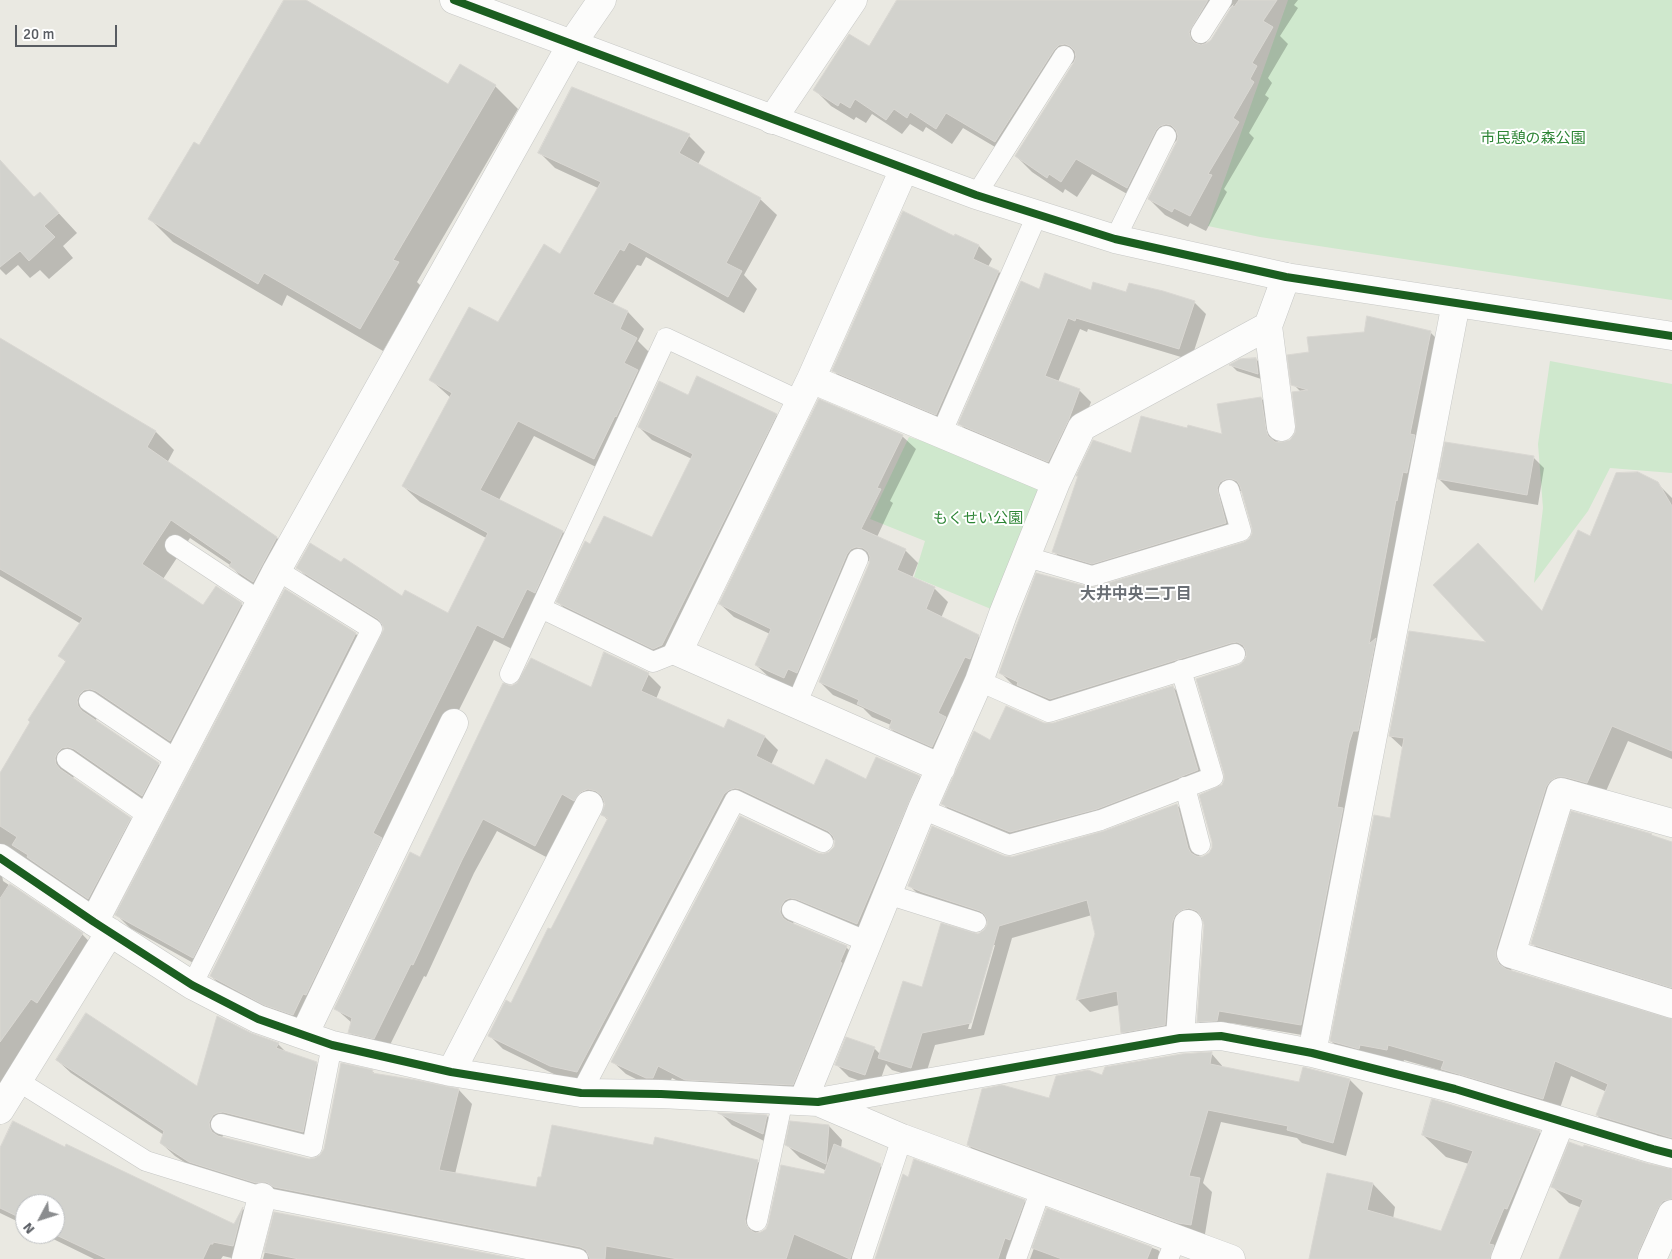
<!DOCTYPE html>
<html>
<head>
<meta charset="utf-8">
<style>
	body { margin:0 }
	#map { position:relative; width:1672px; height:1259px; overflow:hidden; background:#eae9e2; font-family:Signika,sans-serif }
	canvas { display:block }
	.north { position:absolute; left:15px; top:1194px; width:50px; height:50px; box-sizing:border-box; background:#fff; border:1px solid #bcbec0; border-radius:50%; rotate:230deg; font-size:14px; font-weight:700; line-height:20px; text-align:center; color:#585c62 }
	.north::after { content:''; display:block; margin:auto; width:18px; height:22px; background:#8b8d8f; clip-path:polygon(50% 0,100% 100%,50% 72%,0 100%) }
	.scale { position:absolute; left:15px; top:25px; width:102px; height:22px; box-sizing:border-box; border:2px solid #585c62; border-top:0; padding-left:6px; font-size:15px; line-height:18px; white-space:nowrap; color:#585c62; -webkit-text-stroke:4px #fff; paint-order:stroke }
</style>
</head>
<body>
<div id="map">
<canvas width="1672" height="1259"></canvas>
<div class="north">N</div>
<div class="scale">20 m</div>
</div>
<script>
const ctx = document.querySelector('canvas').getContext('2d');
ctx.lineJoin = 'round';
function fillPath(path, color) { ctx.fillStyle = color; ctx.fill(path, 'evenodd'); }
function strokePath(path, color, width, dash) { ctx.strokeStyle = color; ctx.lineWidth = width; ctx.lineCap = dash ? 'butt' : 'round'; ctx.setLineDash(dash || []); ctx.stroke(path); }
function drawText(font, color, halo, rows, align = 'center') {
  ctx.font = font + ' Signika,"Noto Sans JP",sans-serif'; ctx.lineWidth = 4; ctx.setLineDash([]); ctx.textBaseline = 'middle'; ctx.strokeStyle = halo; ctx.fillStyle = color; for (const [text, x, y, turn = 0] of rows) {
    ctx.save(); ctx.translate(x, y); ctx.rotate((+turn || 0) * Math.PI / 180); ctx.textAlign = isNaN(turn) ? turn : align; if (halo) ctx.strokeText(text, 0, 0); ctx.fillText(text, 0, 0); ctx.restore();
  }
}
fillPath(new Path2D(`
	M1288,0H1672V300L1260,237L1208,226Z
	M1550,361L1672,384V473L1610,468L1588,511L1534,583L1543,508L1538,444Z
	M909,437L1056,482L1003,614L914,577L925,541L870,519Z`), '#cfe8cd');
fillPath(new Path2D(`
	M285,0H304L449,85L495,86L518,109L417,282L421,286L383,351L287,295L282,306L173,242L150,219L199,147Z
	M899,0H1298L1294,5L1298,8L1280,36L1288,44L1268,78L1272,83L1265,95L1269,98L1249,133L1254,138L1224,189L1227,192L1206,231L1190,223L1188,227L1165,215L1149,199L1179,138L1171,146L1143,203L1092,174L1077,197L1065,189L1063,193L1032,172L1016,156L1077,59L1070,65L1012,157L963,128L952,144L926,127L923,132L910,124L902,134L872,114L866,123L856,117L854,120L831,106L815,90L870,47ZM1234,4L1212,41L1204,46L1228,9Z
	M689,136L705,152L698,164L760,199L777,215L744,275L757,289L744,313L646,257L641,266L637,265L612,305L628,312L644,329L638,341L652,355L610,474L534,436L499,500L563,532L579,548L520,653L494,640L390,848L309,1030L227,992L211,976L384,634V627L314,584L298,568L341,564L403,598L449,615L486,538L420,502L403,486L451,398L431,380L498,324L560,256L598,188L555,168L539,152Z
	M0,172L35,198L40,193L77,233L63,246L73,258L49,279L40,270L30,278L18,265L6,275L0,269Z
	M956,236L979,246L992,259L988,267L999,272L1012,285L950,427L846,384L833,370Z
	M1040,291L1127,294L1194,302L1206,314L1191,360L1088,329L1087,332L1080,329L1058,382L1080,391L1091,402L1080,431L1060,473L972,436L960,424Z
	M1430,332L1443,345L1314,1037L1231,1023L1229,1033L1211,1034L1198,1021L1205,925L1204,921H1202L1195,922L1178,1037L1135,1045L1122,1032L1119,1005L1090,1012L1077,999L1097,934L1092,915L1012,938L984,1035L935,1045L924,1080L892,1070L886,1064L878,1087L849,1077L836,1064L874,1048L880,1054L923,989L978,935L985,931L989,922L936,905L922,898L909,885L1004,857L1012,858L1105,833L1177,805L1189,818L1200,858L1209,855L1212,849L1223,786L1226,780L1244,663L1248,655L1063,711L1013,685L1000,672L1096,589L1245,544L1254,535L1243,491H1239L1238,536L1105,576L1067,564L1054,552L1132,455L1188,430L1223,436L1261,398L1274,411L1278,443L1284,444L1292,440L1297,433L1301,392L1293,384ZM993,945H995L971,1029H968Z
	M0,340L156,432L174,450L167,463L277,538L295,557L272,600L249,585L230,565L190,538L163,579L203,607L241,604L260,623L189,759L97,713L96,721L158,764L177,782L160,814L75,771L73,779L130,819L148,837L107,917L2,875L3,881L82,934L100,953L0,1085V782L67,663L60,656L81,624L0,576Z
	M1256,359L1262,365L1264,380L1237,371L1231,365Z
	M688,396L776,415L789,428L667,662L571,615L558,602L590,546L653,539L692,459L652,440L639,427Z
	M902,436L916,449L890,501L893,503L877,537L905,550L918,563L912,578L935,589L948,602L941,618L978,636L991,649L946,759L903,741L890,728L891,725L872,717L863,708L833,695L820,682L871,560L864,563L798,690L770,678L756,665L770,634L734,617L720,604Z
	M1533,457L1544,468L1538,505L1450,490L1439,479Z
	M1657,483L1672,498V759L1628,741L1603,798L1573,793L1512,966L1511,972L1672,1020V1148L1613,1131L1597,1115L1607,1092L1571,1076L1558,1114L1459,1085L1446,1072L1404,1060L1402,1066L1348,1057L1331,1041L1391,819L1404,749L1390,736L1490,644L1542,612L1591,538Z
	M285,591L356,634L369,648L206,970L130,928L117,915Z
	M648,674L661,687L656,699L725,730L765,737L778,750L771,765L814,786L919,777L932,790L870,937L794,919L793,925L846,947L859,960L806,1098L700,1092L672,1078L666,1091H660L626,1074L612,1061L817,854L824,855L830,853L835,847L836,841L754,802L742,803L591,1084L564,1079L503,1049L490,1036L512,1004L608,820L603,815L606,805L603,802L593,805L548,858L497,831L474,873L426,977L424,976L387,1051L363,1045L349,1032L352,1023L335,1008L420,858L511,687L591,689Z
	M1173,687L1185,699L1210,782L1023,844L955,816L943,804L991,741L1044,724L1053,725Z
	M1651,835L1672,843V998L1548,959L1532,943Z
	M250,1034L278,1044L288,1054L316,1063L329,1077L316,1145L225,1129L222,1138L309,1160L316,1159L322,1155L372,1071L376,1075L459,1090L472,1104L455,1174L537,1188L654,1146L757,1161L771,1174L758,1234L766,1230L825,1175L827,1171L800,1158L787,1145L829,1126L842,1140L841,1148L880,1166L894,1179L867,1259H588L289,1200L204,1175L175,1156L161,1143L164,1135L71,1073L57,1060L198,1088Z
	M1211,1053L1224,1068L1300,1083L1350,1080L1363,1093L1346,1156L1302,1143L1297,1138L1221,1122L1203,1183L1212,1192L1204,1240L981,1158L968,1145L1049,1100L1103,1076Z
	M721,1114L767,1116L780,1129L776,1147L732,1125Z
	M1539,1132L1562,1155L1514,1259H1310L1373,1184L1395,1207L1393,1219L1442,1232L1469,1164L1446,1157L1423,1135Z
	M66,1149L235,1225L243,1209L256,1222L236,1259L223,1256L221,1259H94L43,1234H55V1204H25V1225L0,1213V1151Z
	M1584,1149L1672,1170V1227L1658,1259H1560L1582,1208L1569,1203L1553,1187Z
	M909,1178L1024,1201L1037,1214L1021,1259H876Z
	M1048,1210L1158,1250L1167,1259H1030Z
	M275,1213L510,1259H263Z`), '#0003');
const building = new Path2D(`
	M284,0H306L448,84L460,64L496,85L393,260L399,262L360,329L264,273L258,284L148,219L194,142L199,145Z
	M897,0H1208L1189,32L1191,39L1195,43L1201,45L1207,43L1211,40L1232,6L1234,7L1239,0H1277L1263,21L1273,27L1252,63L1257,66L1250,79L1254,82L1233,118L1239,122L1208,174L1212,175L1190,216L1174,208L1172,212L1148,199L1177,141L1178,136L1176,130L1171,125L1166,124L1160,126L1156,130L1127,188L1076,159L1061,182L1049,174L1047,178L1015,156L1074,62L1076,57L1075,51L1070,46L1065,44L1059,45L1054,50L995,142L946,113L936,129L910,112L907,118L894,109L886,120L855,99L850,108L840,102L838,106L813,90L849,34L869,46Z
	M572,87L690,134L679,153L761,198L726,263L742,271L728,297L629,242L624,251L620,249L593,294L628,311L620,329L637,338L624,363L638,370L616,417L615,416L594,459L518,421L480,490L563,531L535,593L527,589L503,638L477,625L373,833L382,838L306,995L303,994L293,1015L264,1005L210,976L384,629L382,624L378,619L296,568L310,543L341,562L344,558L402,596L405,590L448,613L488,533L402,486L452,393L429,380L469,307L498,322L544,244L560,254L601,182L538,153Z
	M0,160L34,197L40,192L59,213L44,226L55,237L29,261L20,251L0,267Z
	M903,211L954,236L955,234L979,245L973,259L999,271L936,415L832,371Z
	M1045,273L1091,290L1093,282L1126,292L1129,283L1163,291L1195,301L1179,349L1076,318L1075,321L1068,318L1045,376L1080,389L1069,419L1048,462L958,424L1021,281L1039,289Z
	M1367,316L1431,331L1410,434L1415,435L1407,473L1403,472L1397,501L1396,500L1369,644L1376,638L1358,731H1353L1349,743L1337,807L1343,808L1301,1025L1219,1011L1217,1021L1197,1022L1204,925L1202,918L1197,911L1189,908L1182,910L1175,915L1172,923L1165,1025L1121,1033L1117,991L1076,1000L1095,934L1087,900L999,926L971,1023L922,1033L911,1068L878,1058L903,981L922,987L941,923L978,934L984,930L987,925V919L984,914L980,911L922,892L908,886L932,826L1004,856L1012,857L1104,831L1177,804L1188,848L1191,853L1196,856L1202,857L1209,853L1212,848V842L1199,795L1222,785L1224,780V774L1196,679L1239,665L1243,662L1246,657V651L1243,645L1237,642L1231,643L1050,699L1017,685L1018,682L999,673L1036,573L1089,587H1095L1244,542L1249,539L1252,534V528L1240,486L1237,481L1232,479H1226L1220,482L1217,488L1226,523L1092,564L1052,552L1078,476H1076L1093,440L1131,453L1141,416L1187,428L1188,425L1222,434L1217,404L1261,397L1266,429L1268,436L1275,442H1282L1290,440L1295,433L1296,426L1292,392L1308,390L1291,385L1287,355L1309,352L1307,337L1364,332Z
	M0,338L156,431L147,447L277,537L253,582L229,566L232,562L171,520L142,564L203,605L216,586L242,603L170,741L96,691L90,689L84,690L79,695L77,700L78,706L82,711L159,763L142,796L74,749L68,747L62,748L57,753L55,758L56,764L60,769L131,818L88,899L27,857L28,855L12,845L17,837L0,826V773L30,722L28,720L66,661L58,656L83,618L0,569Z
	M1256,358L1258,374L1229,365L1240,359Z
	M697,376L777,414L662,645L653,649L556,602L585,541L590,544L604,516L652,537L693,454L638,427L659,381L688,395Z
	M819,399L903,435L877,488L881,489L861,529L906,549L897,570L935,587L926,609L979,635L970,659L965,657L938,713L946,717L932,747L889,728L892,720L857,704L859,700L819,682L869,564L870,557L868,552L863,548L856,547L851,549L847,554L797,673L788,669L784,678L755,665L771,629L719,604Z
	M1445,442L1534,456L1527,495L1438,479Z
	M1638,472L1658,482L1672,506V751L1612,726L1587,783L1565,777H1557L1550,781L1546,787L1496,949V957L1499,964L1506,969L1672,1019V1138L1596,1115L1608,1084L1555,1061L1543,1099L1441,1069L1444,1061L1388,1045L1387,1050L1360,1045L1359,1049L1330,1041L1374,815L1390,818L1404,738L1389,736L1409,631L1486,642L1433,585L1478,543L1542,611L1578,530L1590,536L1616,473Z
	M285,589L356,633L193,958L115,915Z
	M604,652L649,673L641,691L724,728L728,719L765,736L756,756L814,785L826,759L866,779L876,757L920,776L857,924L796,899L790,898L785,900L781,906L780,912L783,918L787,921L847,946L840,962L842,963L793,1085L685,1080L658,1066L653,1078H646L611,1062L740,816L818,853L823,854L829,852L834,847L835,841L833,836L828,831L740,789L735,788L729,790L724,794L577,1072L550,1066L488,1036L506,1000L511,1003L548,928L551,929L608,818L601,815L605,804L602,796L596,791L588,789L581,792L574,801L562,794L535,846L483,819L462,860L413,965L411,964L374,1039L348,1033L352,1018L334,1009L410,852L420,857L503,683L511,686L517,683L531,658L591,687Z
	M1173,686L1198,770L1097,809L1010,832L941,804L974,731L990,740L1006,706L1044,723H1053Z
	M1571,811L1652,834L1651,835L1672,842V988L1531,944Z
	M10,884L83,933L37,1003L31,999L0,1042V899Z
	M86,1013L197,1086L217,1016L251,1033L279,1043L276,1048L317,1062L303,1132L223,1112L217,1113L213,1115L209,1122L210,1128L212,1132L218,1136L309,1159L315,1158L320,1155L324,1149L341,1063L373,1070L372,1073L416,1080L459,1089L439,1170L536,1187L538,1177H541L552,1125L653,1145L655,1137L758,1160L745,1219L746,1224L749,1229L755,1233L761,1232L766,1229L768,1224L781,1165L824,1174L834,1144L881,1164L850,1259L794,1234L786,1259H678L606,1246L605,1259H590L586,1250L580,1247L274,1187L266,1182L256,1183L189,1162L160,1143L164,1131L56,1060Z
	M846,1037L875,1047L865,1075L835,1065Z
	M1212,1052L1210,1064L1299,1082L1303,1067L1350,1079L1333,1143L1287,1130L1288,1126L1208,1110L1189,1176L1200,1178L1191,1225L1178,1223L967,1145L982,1089L1002,1085L1049,1098L1056,1076L1088,1070L1102,1075L1105,1067L1182,1054Z
	M1432,1099L1540,1131L1507,1209L1504,1208L1489,1244L1494,1245L1490,1259H1309L1327,1173L1373,1183L1367,1210L1441,1231L1473,1151L1422,1135Z
	M718,1113L767,1115L763,1134L731,1119Z
	M13,1121L65,1147L66,1144L234,1224L243,1207L233,1246L213,1242V1244H210L203,1259H107L54,1234H55V1204H25V1220L0,1208V1148Z
	M790,1121L829,1125L826,1164L785,1145Z
	M1569,1142L1583,1147L1584,1145L1649,1164L1672,1169V1199L1663,1201L1658,1208L1638,1253L1637,1259H1559L1583,1200L1551,1187Z
	M914,1159L1025,1200L1010,1240L1005,1238L998,1259H875L903,1174L908,1177Z
	M1047,1208L1152,1247L1147,1259H1062L1032,1248Z
	M274,1212L516,1259H299L264,1252Z`);
fillPath(building, '#d2d2cd');
strokePath(building, '#d9d7d2', 1);
const lane = new Path2D(`
	M1201,33L1222,0
	M976,195L1064,56
	M1115,239L1166,136
	M941,434L1037,215
	M175,545L260,601
	M1027,557L1092,576L1241,531L1229,490
	M541,608L653,662L678,652
	M510,674L666,338L800,401
	M979,681L1049,712L1235,654
	M89,701L178,761
	M796,705L858,559
	M67,759L149,816
	M1185,787L1200,845
	M922,809L1009,845L1101,820L1213,777L1181,670
	M887,894L976,922
	M792,910L868,942
	M192,985L372,629L277,570
	M18,1081L146,1161L262,1197L578,1259
	M581,1093L735,800L823,842
	M221,1124L312,1147L332,1045
	M757,1221L783,1099
	M862,1259L902,1138
	M1016,1259L1041,1189
	M1168,1259L1176,1239`);
const street = new Path2D(`
	M772,120L853,0
	M904,169L811,379L678,652L941,768
	M1268,326L1281,427
	M811,379L1056,482
	M1672,823L1561,792L1511,954L1672,1004
	M0,858L94,922L192,985L258,1019L332,1045L451,1072L581,1093L661,1094L818,1102L1180,1038L1221,1036L1312,1053L1455,1089L1653,1149L1672,1154
	M94,922L277,570L571,45L602,0
	M304,1035L454,723
	M1180,1038L1188,924
	M1312,1053L1456,303
	M451,1072L589,805
	M803,1101L922,809L979,681L1003,614L1056,482L1082,427L1268,326L1286,277
	M818,1102L902,1138L1231,1259
	M0,1110L110,932
	M246,1259L262,1197
	M1505,1259L1561,1121
	M1652,1259L1672,1214`);
const secondary = new Path2D(`
	M454,0L976,195L1115,239L1286,277L1672,336`);
strokePath(lane, '#c6c7c5', 21);
strokePath(street, '#c6c7c5', 29);
strokePath(secondary, '#c7c8c6', 29);
strokePath(lane, '#fcfcfb', 20);
strokePath(street, '#fcfcfb', 28);
strokePath(secondary, '#fcfcfb', 28);
strokePath(new Path2D(`
	M454,0L976,195L1115,239L1286,277L1672,336
	M0,858L94,922L192,985L258,1019L332,1045L451,1072L581,1093L661,1094L818,1102L1180,1038L1221,1036L1312,1053L1455,1089L1653,1149L1672,1154`), '#1b5e20', 8);
drawText('15px', '#2d8535', '#fff', [
	["市民憩の森公園",1533,139],
	["もくせい公園",978,519]
]);
drawText('bold 16px', '#696e74', '#fff', [
	["大井中央二丁目",1136,595]
]);
</script>
</body>
</html>
